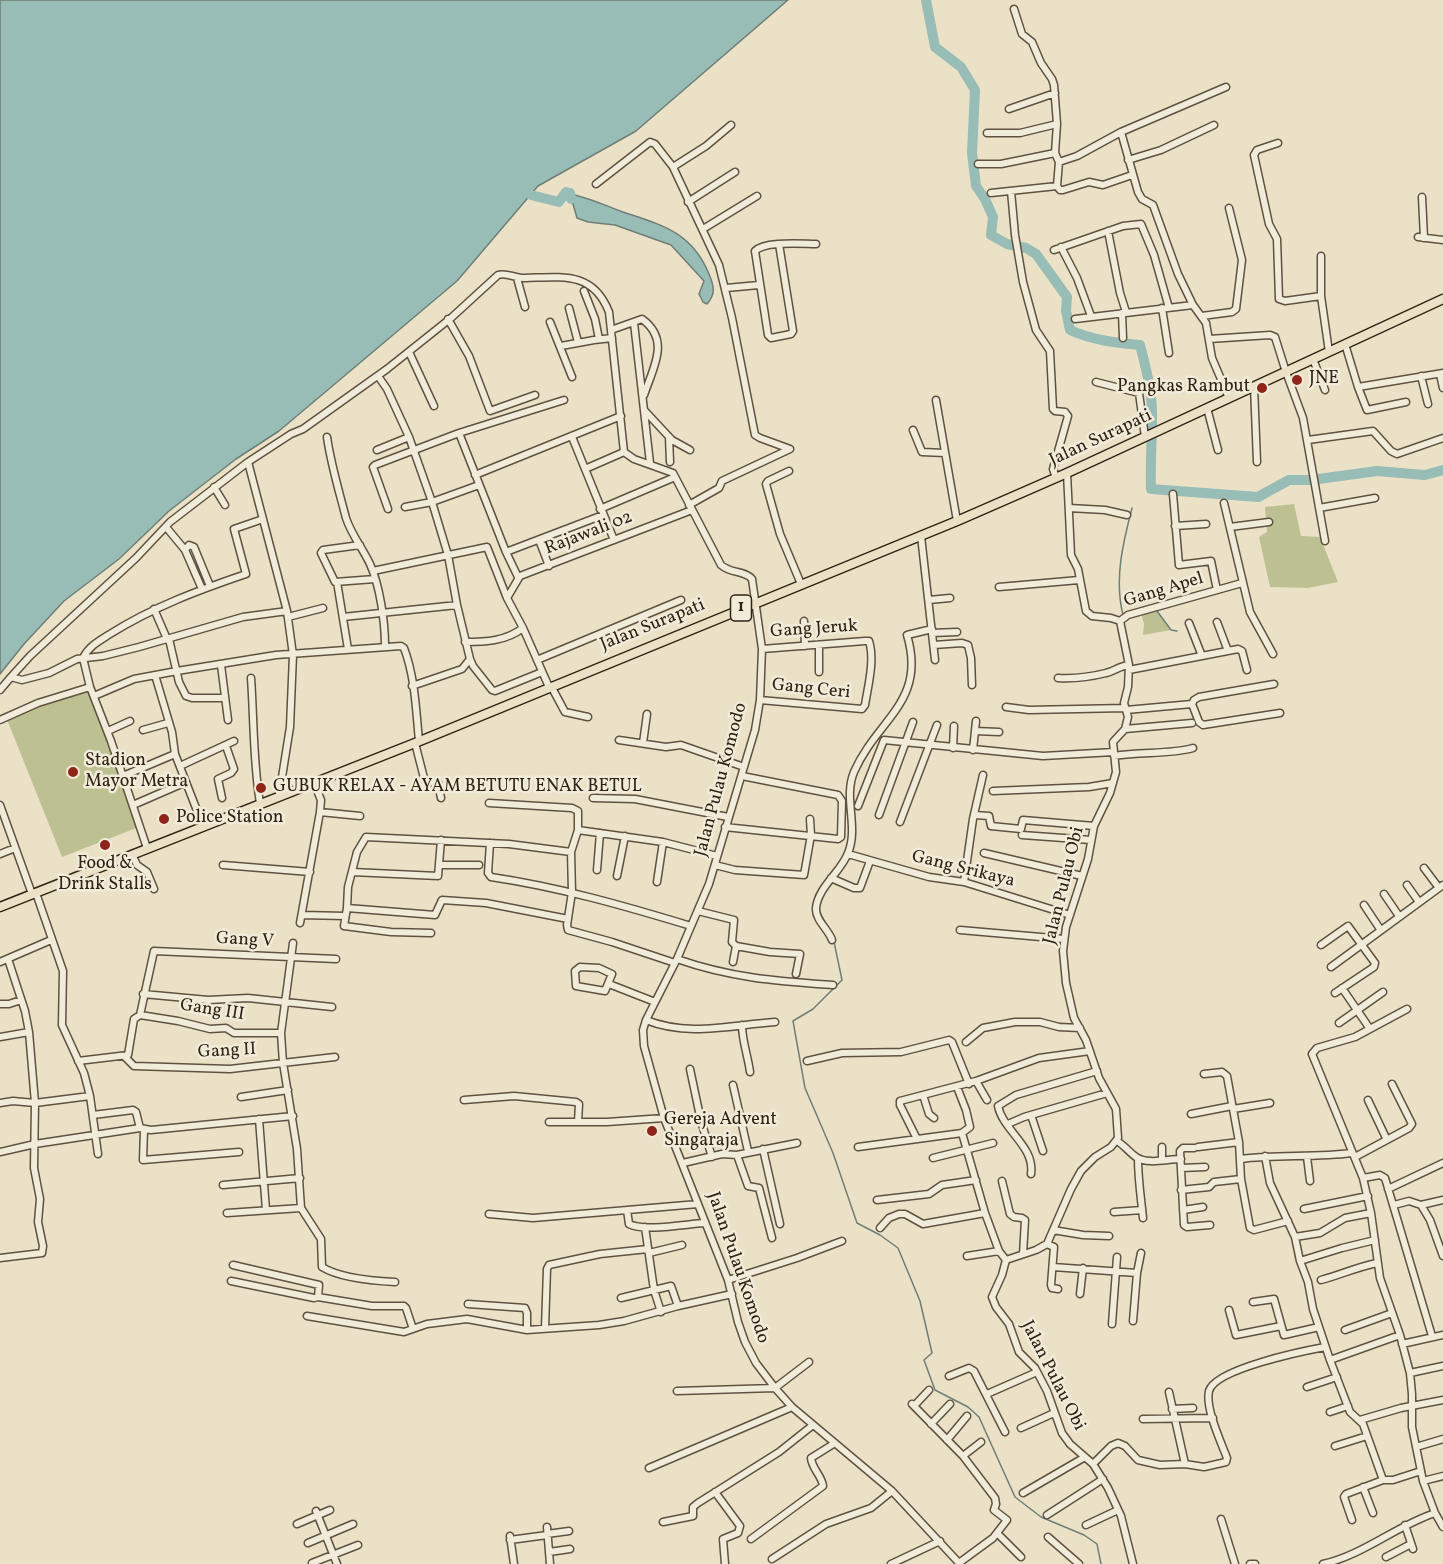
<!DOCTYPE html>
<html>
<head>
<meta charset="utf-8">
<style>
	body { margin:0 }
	canvas { display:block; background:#eae1c6 }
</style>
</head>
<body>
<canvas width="1443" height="1564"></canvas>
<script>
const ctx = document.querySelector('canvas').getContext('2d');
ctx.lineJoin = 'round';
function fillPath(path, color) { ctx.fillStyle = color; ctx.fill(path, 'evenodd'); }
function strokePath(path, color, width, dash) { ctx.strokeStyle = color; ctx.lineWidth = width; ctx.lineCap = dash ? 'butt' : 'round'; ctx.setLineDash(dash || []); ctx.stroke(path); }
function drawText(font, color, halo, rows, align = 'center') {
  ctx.font = font + ' Vollkorn,serif'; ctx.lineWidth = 5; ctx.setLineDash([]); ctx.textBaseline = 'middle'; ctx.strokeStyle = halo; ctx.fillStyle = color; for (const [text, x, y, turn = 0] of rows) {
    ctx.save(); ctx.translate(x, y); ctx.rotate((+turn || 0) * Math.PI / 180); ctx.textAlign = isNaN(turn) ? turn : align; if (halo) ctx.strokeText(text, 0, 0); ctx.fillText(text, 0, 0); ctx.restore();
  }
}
fillPath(new Path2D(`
	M1294,504L1301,536L1320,537L1338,582L1308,588L1270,587L1259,537L1267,532L1265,507Z
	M1156,609L1171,630L1143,635L1144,624L1141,613Z
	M87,688L139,827L62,857L6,717Z`), '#bdc191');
const water = new Path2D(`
	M0,0H788L636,131L538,186L457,281L279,431L236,459L169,511L119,559L64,601L24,644L0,674Z
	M575,195C591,199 607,206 623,212C662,225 692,232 709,274C714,286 716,294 707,304L703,302L699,294L704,281L671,245L615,225L588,222L577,218L571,197Z`);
fillPath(water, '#98bdb7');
strokePath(water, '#6f7f76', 1.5);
strokePath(new Path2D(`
	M1157,611L1171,630L1177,631
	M1123,615C1114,579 1123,543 1132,508
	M1123,621L1125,630
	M834,942L842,980L813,1009L793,1021L805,1088L833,1153L857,1223L880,1235L898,1248L920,1301L932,1353L924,1360L935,1390L968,1407L979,1417L1015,1497L1041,1517L1084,1535L1097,1544L1101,1564`), '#6f7f76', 1.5);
strokePath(new Path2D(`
	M926,0L935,47L961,67L975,90L972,153L976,186L985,199L993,217L991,235L1007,244L1026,248L1036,254L1067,297L1066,311L1070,330C1092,340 1116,343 1140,345C1146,368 1153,395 1152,419C1152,443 1150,465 1151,489L1258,497L1289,480H1311L1377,471L1425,475L1443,470
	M531,195L559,202L566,192L570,193L571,199`), '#98bdb7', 10);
const minor = new Path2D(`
	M1014,9L1022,34L1032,42L1041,63L1052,79L1054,85L1057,124L1055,153L1059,162L1057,186
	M1009,109L1055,93
	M1121,132L1138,192L1142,199L1153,205L1178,274L1193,305L1206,323L1212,358L1229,398
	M987,133H1020L1057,124
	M1278,143L1257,150L1254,155L1269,224L1277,239L1279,299L1285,301L1321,296
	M1128,160L1161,150L1214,125
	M1059,162L1077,156L1121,132L1226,87
	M978,164H1001L1055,153
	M673,167L706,146L731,125
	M596,184L650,142L655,144L673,167L719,265L732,318L755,435L760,438L790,449
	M1011,191L1015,235L1023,282L1036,330L1050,351L1053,409L1055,411L1065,412L1068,416L1053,469L1056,478
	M991,193L1057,186L1060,190H1063L1089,182L1103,185L1132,175
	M1422,197L1424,238
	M688,202L735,172
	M703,229L757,196
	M1108,231L1120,293L1126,312
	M1418,237L1443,240
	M779,244L793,331L791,334L771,338L768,335L755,251C765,241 801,244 816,244
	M1061,247L1077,278L1091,316
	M1054,250L1123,226L1141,224L1154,255L1169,308
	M1321,256V296L1329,352
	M517,278L525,307
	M726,288L759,285
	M584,291L595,319L599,339
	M569,308L578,342
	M1162,308L1169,353
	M1122,313L1123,338
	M1202,316L1232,312L1236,309L1242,260L1229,208
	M448,319L469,356L490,411L535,395
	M1075,319L1193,305
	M550,322L572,377
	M634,323L650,463
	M611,330L642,319C671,340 653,368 644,395
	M1209,339L1270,335L1275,337L1286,372L1303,418L1325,541
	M1345,344L1358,387L1367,410L1406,402
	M561,346L594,340L612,338
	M409,352L434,406
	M1313,359L1325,390
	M1440,374L1443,388
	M378,376L387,389L409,437L432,502L448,555L457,605L470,659L473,666L492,690L495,691L542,672
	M1421,376L1428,404
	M1096,382L1139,393L1145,437
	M1254,386L1257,462
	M1358,387L1443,373
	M936,400L957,521
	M1207,408L1218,450
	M644,410L672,440L690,450
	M913,430L922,452L945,453
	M459,433L506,552L518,577
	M327,437C331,465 339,491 346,518C351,534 363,549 370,564C380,586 385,622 385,646
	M572,437L614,540
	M669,437L670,462
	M1308,440L1373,431L1391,451L1397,454L1443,438
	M377,450L409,437
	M585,469L624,452
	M789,471L768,481L766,484L780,534L801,584
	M1067,473L1071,555L1078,569L1086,611L1092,616L1111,618L1120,621L1129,665L1128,687L1124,703L1128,717L1125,729L1113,742L1116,772L1110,793L1094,826L1088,859L1066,927L1063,951L1066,983L1074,1018L1086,1040L1099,1078L1116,1109L1118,1138L1111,1147L1095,1157L1081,1171L1071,1189L1047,1244L1036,1250L1006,1260L1002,1275L992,1297L996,1307L1009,1324L1019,1352L1035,1368L1047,1391L1062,1433L1070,1444L1093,1464L1108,1488L1121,1516L1133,1564
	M475,475L621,416
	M214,487L225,505
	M1173,494L1179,565L1211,561L1217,590
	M1224,503L1250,612L1273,654
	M689,505L719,488L722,481L790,449
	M405,507L432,502L479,485
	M1069,508L1105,510L1127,515
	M1319,508L1375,498
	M388,509L373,467L375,465L459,433L564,400
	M600,509L675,477
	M1175,526L1206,524
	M166,527L185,550
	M1230,527L1269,522
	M921,536L935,660
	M539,540L549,566
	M360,545L323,550L321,553L335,582L375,579
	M506,552L603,515
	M373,571L487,547L507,598L523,628L549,687
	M337,582L348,649
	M999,587L1079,580
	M202,589L185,550L189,545L194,547L210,586
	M507,598L520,576L692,510
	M929,600L950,598
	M154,609L167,639
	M288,617L323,608
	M343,617L457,605
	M804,621L805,646
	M1120,621L1128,615L1242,583
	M1217,622L1228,651
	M1189,623L1202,656
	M932,633L957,632
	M169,639L179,682L186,696L192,698H225
	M465,642C486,642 506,641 523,628
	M819,645V672
	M934,645L962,643L968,645L971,658L972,685
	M537,660L681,600
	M221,665L228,720
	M1129,670L1238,649L1242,651L1247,670
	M155,675L172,732L175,754L203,826
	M11,677L30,656L136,558L170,522L248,462
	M251,678C254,720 253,762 260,803
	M1058,678C1074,679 1090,677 1106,673C1115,671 1119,666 1129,665
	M412,686L462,669L470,659
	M551,686L565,712L588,717
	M0,690L11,677L22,680L49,673L77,659L103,656L139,647L243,617L287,611
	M94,696L134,679L177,671L276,655L401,646L404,648C415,677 416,710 419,741
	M760,700L862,709L865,705C868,686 875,660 869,641H865L762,649
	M1192,704L1199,722L1203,725L1280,713
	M1006,707L1029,710L1125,708
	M1126,710L1192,704L1194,700L1199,697L1274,684
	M0,720L38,703L90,687
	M1125,729L1192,723
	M143,730L168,723
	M108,731L130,721
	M975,731L999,732
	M619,740L666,747L681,745L744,767
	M415,743L424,778L427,782L438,783L441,798
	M643,743L647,714
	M953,748L954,726
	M973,750L976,721
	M1114,756C1141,751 1168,755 1193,748
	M180,766L234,741
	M123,776L175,754
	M993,791L1089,787L1113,783
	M279,796L290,727L293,655L287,611L248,462L291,434L303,429L387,369L451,318L498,275C507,272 516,279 525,278C562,277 593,271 609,312L624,452L634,459L673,473L721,565C731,574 744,570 752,579L762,649L760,700L755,730L709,884L677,959L646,1020L643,1030L644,1046L664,1118L728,1280L738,1322L745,1342L756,1363L775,1388L792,1407L892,1491L960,1564
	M222,798L218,779L231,773L234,769L226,746
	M593,798L635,799L728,817
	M489,803L572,808L578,811V830L571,852L572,892L567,925L568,930L612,942L675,963
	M0,805L32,894
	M133,805L186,782
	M858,806L884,740L1043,756L1114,752
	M320,812L360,816
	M879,815L913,722
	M975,815L989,816L991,826L1021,829L1023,820L1094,826
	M900,822L937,725
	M725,827L838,839L841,837L842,801L838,795L742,776
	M578,830L663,842L717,856
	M1022,835L1091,840
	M490,843L488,873L491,877C559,887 625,906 691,926
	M147,848L111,741L90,687L83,658C89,646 99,641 110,634C153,607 199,590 246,574L234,529L263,519
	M984,853L1082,876
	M0,854L15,848
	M132,854L137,865L147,872L154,889
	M848,854L929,877L964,882L1070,915
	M223,865L310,872
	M441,865H479
	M715,865L735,870L804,875L811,835L810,819
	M1424,868L1439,888
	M597,870L600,833
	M352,872L438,876L441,840
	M617,876L625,836
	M831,878L854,888H860L870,861
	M657,882L663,842
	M964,882L973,819L983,775
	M1407,885L1419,902
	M36,893L63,971L62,1025L84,1073L90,1096L98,1154
	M1384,894L1399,916
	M1364,905L1380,929
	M347,908L435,915L442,900L486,903L568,919
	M698,911L734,920L732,942L736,946L770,952L800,954L796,974
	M302,915L345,916
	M300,923L320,812L321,800L314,783
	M960,930L1064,939
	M431,933L391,932L344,926L347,908L348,887L357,852L366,837L509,844L571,852
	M832,940C829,930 815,920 816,908C818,887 841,872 848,853C859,827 843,798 854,772C877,719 927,702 907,635L932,629
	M293,943L281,1033L283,1063L297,1149L301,1208L321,1239L322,1267C340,1278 374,1281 395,1282
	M1321,945L1348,926L1375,963L1374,967L1335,993
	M677,959C731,978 777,981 833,985
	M0,962L51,940
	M733,962L736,946
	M580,967L599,968L612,974L605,991L576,986L575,971Z
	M1331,967L1443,885
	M609,984L655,1002
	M1342,988L1370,1029
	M143,994L208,1000L248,998L332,1007
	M0,1004H9L21,1000
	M1407,1009L1355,1037L1317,1048L1312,1054L1363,1178L1371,1213L1380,1278L1400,1335L1410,1373L1412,1394V1427L1423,1481L1435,1513L1443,1527
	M140,1015L178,1021L210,1029L226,1028L234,1033H281
	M646,1020C688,1037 731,1025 775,1022
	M1339,1023L1383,992
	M742,1025C742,1041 748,1056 750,1072
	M0,1037L29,1032
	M966,1042L983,1028L1015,1022H1040L1059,1027L1080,1028
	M124,1056L134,1066L230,1069L335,1057
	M78,1061L128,1055L134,1019L140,1015L154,951L336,959
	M807,1061L842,1053L901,1052L949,1040L952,1042L969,1084
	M690,1069L701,1121L712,1157
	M1204,1074L1222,1072L1227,1076L1239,1142L1241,1179L1250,1228L1254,1230L1288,1221
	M976,1081L987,1100
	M733,1085L748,1151
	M957,1087L966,1110L970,1127L962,1133
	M923,1095L929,1114L934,1118
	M241,1097L288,1090
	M464,1100L514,1096L576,1102L579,1104L578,1122
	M1368,1100L1387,1140
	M0,1103L13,1101L35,1103L90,1096
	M1233,1109L1270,1103
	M1191,1114L1232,1106
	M93,1115L133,1110L136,1112L140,1128
	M1031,1115L1043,1151
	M259,1119L266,1210
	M549,1122H607L664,1118
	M1008,1124L1024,1117L1107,1093
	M144,1130L143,1160L239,1152
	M917,1139L900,1105V1101L976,1081L1039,1058L1090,1051
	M1117,1141C1125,1146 1129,1152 1136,1157C1148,1165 1167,1159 1181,1159
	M858,1147L962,1133L985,1213L999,1251L1006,1260
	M1162,1147V1160
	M1198,1147L1239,1142
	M1194,1148H1183L1180,1151L1184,1225L1187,1227L1210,1225
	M763,1149L780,1224
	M0,1152L35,1144L140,1128L151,1130L293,1116
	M737,1155L748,1186L759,1188L772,1238
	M1265,1156L1270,1183L1295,1237L1300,1261L1308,1282L1313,1309L1330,1360L1350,1412L1363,1424L1383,1480
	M1307,1157L1310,1181
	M1355,1157L1409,1128L1412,1124L1392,1084
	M933,1158L993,1143
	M1138,1159C1138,1179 1141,1198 1143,1218
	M1240,1159C1277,1154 1314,1158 1352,1153
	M683,1163L722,1154L737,1155L797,1143
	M1181,1168L1205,1167
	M1031,1174C1035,1146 1003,1131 998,1106L1016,1095L1097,1071
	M1363,1178L1380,1175L1385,1178L1432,1336
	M1002,1181L1010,1214L1014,1217L1022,1218L1025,1220L1023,1254
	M223,1185L300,1178
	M1388,1189L1443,1163
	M1181,1190L1209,1187L1214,1182L1241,1179
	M877,1200L929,1194L942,1185L976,1180
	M1394,1205L1409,1201L1421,1205L1430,1220L1443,1256
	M1421,1205L1443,1200
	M1304,1209L1368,1196
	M627,1210L629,1224C644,1232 686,1224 704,1223
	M1183,1210L1203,1207
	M1114,1212L1142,1210
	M227,1213L301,1208
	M489,1214L533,1218L698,1204
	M645,1227L654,1290L661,1312
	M880,1228L889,1218L899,1214H905L923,1224L985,1213
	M1053,1230L1083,1235L1109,1236
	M1295,1237L1320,1233L1345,1218L1371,1213
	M1047,1244L1054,1247L1051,1285L1052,1288L1058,1289
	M649,1253L682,1245
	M967,1256L999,1251
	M0,1258L42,1253L43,1246L38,1222L40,1199L34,1168L35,1103L29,1032L25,1011L8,959
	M1300,1261L1342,1248L1375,1240
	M233,1265L319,1285L318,1297
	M1053,1267L1137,1273
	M728,1280L797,1258L842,1241
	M1321,1280C1340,1275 1357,1267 1377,1263
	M231,1281L314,1298L318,1297L372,1306H404L406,1308L413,1329
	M1080,1294L1083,1268
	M621,1298L671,1286L678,1306
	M1253,1302L1274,1299L1284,1335L1319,1327
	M468,1304L525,1308L527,1313V1330
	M1229,1310L1236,1335L1281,1326
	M307,1316L404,1332L427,1324L467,1319L527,1330L599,1325L624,1321L678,1306L732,1294
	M1133,1321L1137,1273L1141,1253
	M1112,1324L1117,1257
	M545,1328L547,1269L549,1265L600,1254L648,1249
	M1345,1330L1392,1313
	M1402,1344L1443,1335
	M1330,1360L1400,1335
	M1410,1373L1443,1366
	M949,1376L969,1368L974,1371L1005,1432
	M1307,1387L1337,1377
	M677,1391L775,1388L809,1362
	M1169,1392L1185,1464
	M987,1394L1037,1372
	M912,1404L963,1456L995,1498L996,1504L994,1510L1007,1520L993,1538L959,1563
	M914,1406L929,1390
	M1172,1409L1193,1408
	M1330,1412L1348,1406
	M1143,1419L1213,1418
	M1360,1420L1401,1408L1443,1400
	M931,1424L950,1404
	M1021,1428L1054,1413
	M947,1440L967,1416
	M1335,1446L1367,1436
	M1416,1447L1443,1439
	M963,1456L981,1442
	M1093,1464L1111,1446L1118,1443L1125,1446L1138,1460L1160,1465L1185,1464L1204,1467L1226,1462L1227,1458C1221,1442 1205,1408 1209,1391C1215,1369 1303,1351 1325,1347
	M649,1468L792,1407
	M1423,1481L1443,1476
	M1363,1487L1373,1513
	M715,1492L740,1526L738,1533L723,1539L725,1564
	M1023,1493L1085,1457
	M316,1511L337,1564
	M1047,1515L1103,1479
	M1221,1519L1235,1564
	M1352,1520L1344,1497L1346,1494L1383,1480H1393L1421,1471
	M663,1522L693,1516V1507L698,1503L779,1452L813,1425
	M297,1524L330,1510
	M1086,1525L1118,1510
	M1405,1525L1413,1549
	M547,1527L550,1564
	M997,1533L1021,1557
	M547,1534L569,1531
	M510,1536L514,1564
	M1048,1537L1079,1564
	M751,1539L823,1486C822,1476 812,1469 811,1458L835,1443
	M510,1540L547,1535
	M308,1543L353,1524
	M549,1552L570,1549
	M1386,1557L1411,1544
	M772,1559L826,1524L871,1508L892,1491
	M312,1563L358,1545
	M891,1564L940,1541
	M1250,1564H1255
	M1323,1564C1363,1555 1396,1526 1435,1513`);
const highway = new Path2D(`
	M0,907L415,743L957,521L1067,473L1443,299`);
strokePath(minor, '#5f5240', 9);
strokePath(highway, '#312314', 11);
strokePath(minor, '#f1ecda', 6);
strokePath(highway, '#eae1c6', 8);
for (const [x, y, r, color] of [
	[1297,380,6,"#8f2418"],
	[1262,388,6,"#8f2418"],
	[73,772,6,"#8f2418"],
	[261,788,6,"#8f2418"],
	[164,819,6,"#8f2418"],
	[105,845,6,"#8f2418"],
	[652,1131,6,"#8f2418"]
]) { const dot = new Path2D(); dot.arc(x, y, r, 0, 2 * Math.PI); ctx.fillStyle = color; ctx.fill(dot); strokePath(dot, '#f1ecda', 2); }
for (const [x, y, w] of [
	[741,608,21]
]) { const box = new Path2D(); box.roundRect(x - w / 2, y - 13, w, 26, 4.5); ctx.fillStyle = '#f1ecda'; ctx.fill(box); strokePath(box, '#312314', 1.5); }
drawText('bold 16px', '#312314', null, [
	["1",741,608]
]);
drawText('18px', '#312314', '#f1ecda', [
	["JNE",1309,380],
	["Pangkas Rambut",1250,388,"right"],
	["Stadion",85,762],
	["Mayor Metra",85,783],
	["GUBUK RELAX - AYAM BETUTU ENAK BETUL",273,788],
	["Police Station",176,819],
	["Food &",105,865,"center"],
	["Drink Stalls",105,886,"center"],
	["Gereja Advent",664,1121],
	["Singaraja",664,1142]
], 'left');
drawText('18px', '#312314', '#f1ecda', [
	["Jalan Surapati",1101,439,-25],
	["Rajawali 02",589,534,-21],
	["Gang Apel",1164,591,-17],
	["Jalan Surapati",653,626,-22],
	["Gang Jeruk",814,630,-4],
	["Gang Ceri",811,690,6],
	["Jalan Pulau Komodo",722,780,-75],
	["Gang Srikaya",963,870,14],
	["Jalan Pulau Obi",1065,886,-76],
	["Gang V",245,941,3],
	["Gang III",212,1011,9],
	["Gang II",227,1052,-3],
	["Jalan Pulau Komodo",737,1268,71],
	["Jalan Pulau Obi",1052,1376,63]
]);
</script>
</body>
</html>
